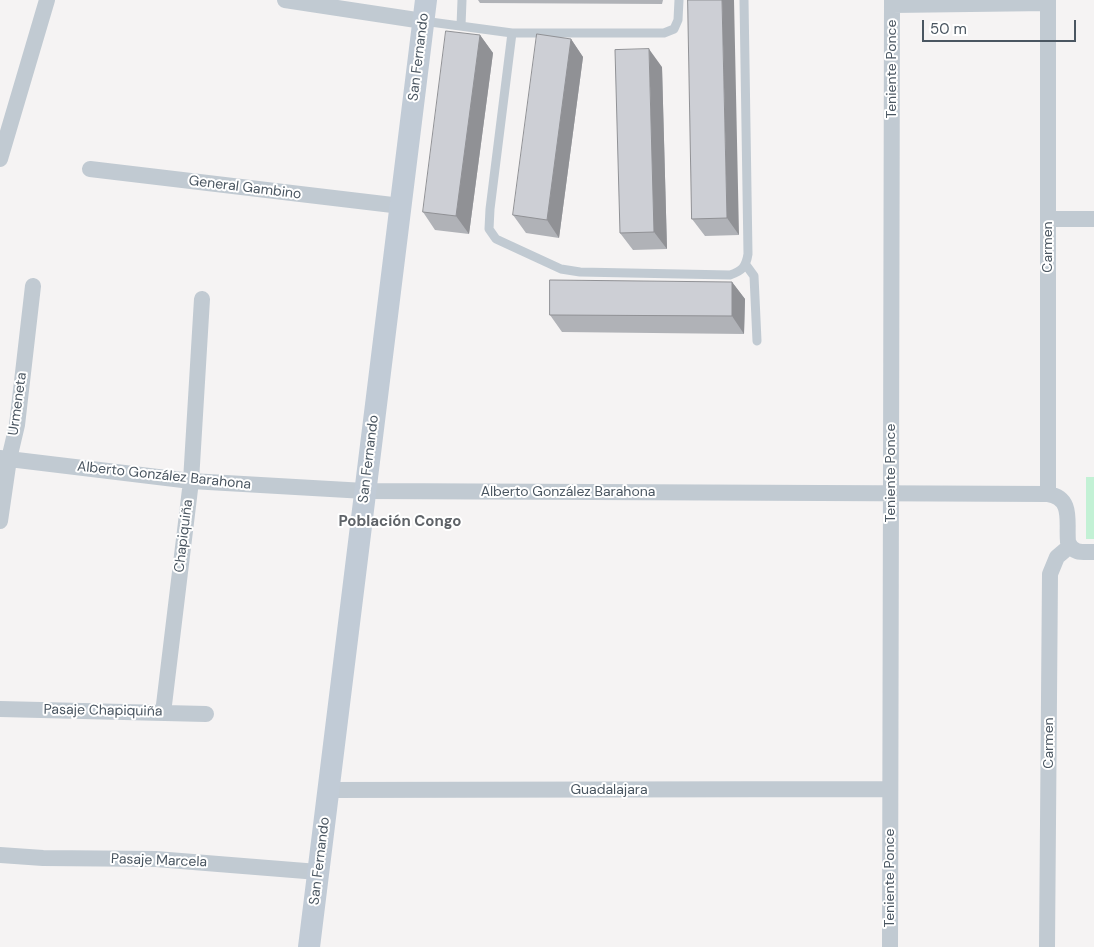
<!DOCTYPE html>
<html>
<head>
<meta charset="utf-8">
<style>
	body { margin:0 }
	#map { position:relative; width:1094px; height:947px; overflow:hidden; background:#f5f3f3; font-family:"DM Sans",sans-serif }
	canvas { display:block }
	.scale { position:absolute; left:922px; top:20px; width:154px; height:22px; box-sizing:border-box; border:2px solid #4a5661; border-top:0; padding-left:6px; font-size:15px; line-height:18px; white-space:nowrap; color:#4a5661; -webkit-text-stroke:4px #fff; paint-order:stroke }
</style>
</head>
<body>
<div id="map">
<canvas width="1094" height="947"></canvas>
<div class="scale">50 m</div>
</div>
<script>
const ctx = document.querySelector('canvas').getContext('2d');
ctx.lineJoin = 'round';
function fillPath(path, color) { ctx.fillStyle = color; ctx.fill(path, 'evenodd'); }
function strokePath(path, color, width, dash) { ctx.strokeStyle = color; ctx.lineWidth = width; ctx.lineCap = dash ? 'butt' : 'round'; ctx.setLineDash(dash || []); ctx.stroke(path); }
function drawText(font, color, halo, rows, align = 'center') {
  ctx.font = font + ' "DM Sans",sans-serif'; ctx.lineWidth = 4; ctx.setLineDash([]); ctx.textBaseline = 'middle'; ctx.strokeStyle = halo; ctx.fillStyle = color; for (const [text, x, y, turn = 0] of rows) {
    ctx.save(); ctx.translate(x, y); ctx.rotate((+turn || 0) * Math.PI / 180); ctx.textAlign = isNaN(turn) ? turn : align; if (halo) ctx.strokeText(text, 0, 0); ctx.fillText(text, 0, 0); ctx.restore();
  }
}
fillPath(new Path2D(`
	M1086,477H1094V539H1086Z`), '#c3f1d5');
strokePath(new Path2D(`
	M423,21L512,33H664L674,29L678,20L679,0
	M461,26L462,0
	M512,33L490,209L489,229L496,239L561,269L580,272L730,275C742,271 746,267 748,254L744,0
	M746,265L754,276L757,341`), '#c1cad2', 9);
strokePath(new Path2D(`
	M285,0L423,21
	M892,5L1048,3
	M0,159L47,0
	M90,169L401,206
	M1048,219H1094
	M0,458L191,481L365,491L1048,494C1074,498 1066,523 1068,542C1073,554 1083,552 1094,552
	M1048,494V0
	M0,521L9,459L17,425L33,286
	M0,709L206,714
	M163,713L191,481L202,299
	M328,790L890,789
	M0,855L43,858L156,859L318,872
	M890,947L892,0
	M1047,947L1050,574L1057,557L1070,546`), '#c1cad2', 16);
strokePath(new Path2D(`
	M309,947L426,0`), '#c1cbd6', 22);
fillPath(new Path2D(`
	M478,0H663L662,4L480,3Z
	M688,0L739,235L705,236L692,219Z
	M480,35L493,53L469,234L435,230L423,212Z
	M571,39L583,57L559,238L526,233L513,215Z
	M662,67L667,249L633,250L620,233Z
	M732,282L745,299L744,334L562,332L550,315Z`), '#b0b2b7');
fillPath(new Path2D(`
	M722,0H734L739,235L727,218Z
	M480,35L493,53L469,234L456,216Z
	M571,39L583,57L559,238L547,220Z
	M649,49L662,67L667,249L654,232Z
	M732,282L745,299L744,334L732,316Z`), '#909195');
const building = new Path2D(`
	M688,0H722L727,218L692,219Z
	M446,31L480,35L456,216L423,212Z
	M537,34L571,39L547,220L513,215Z
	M649,49L654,232L620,233L615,50Z
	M550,280L732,282V316L550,315Z`);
fillPath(building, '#cdcfd5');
strokePath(building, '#909195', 1);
drawText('14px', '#4a5661', '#fff', [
	["San Fernando",419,57,-83],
	["Teniente Ponce",892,69,-90],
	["General Gambino",245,188,7],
	["Carmen",1048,247,-90],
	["Urmeneta",18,404,-82],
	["San Fernando",369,459,-83],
	["Teniente Ponce",891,473,-90],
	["Alberto González Barahona",164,476,6],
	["Alberto González Barahona",568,492],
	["Chapiquiña",184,536,-83],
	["Pasaje Chapiquiña",103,711,1],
	["Carmen",1049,743,-90],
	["Guadalajara",609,790],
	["Pasaje Marcela",159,861,2],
	["San Fernando",320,861,-83],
	["Teniente Ponce",890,878,-90]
]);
drawText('bold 15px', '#5f6368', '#fff', [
	["Población Congo",400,522]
]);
</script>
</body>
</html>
